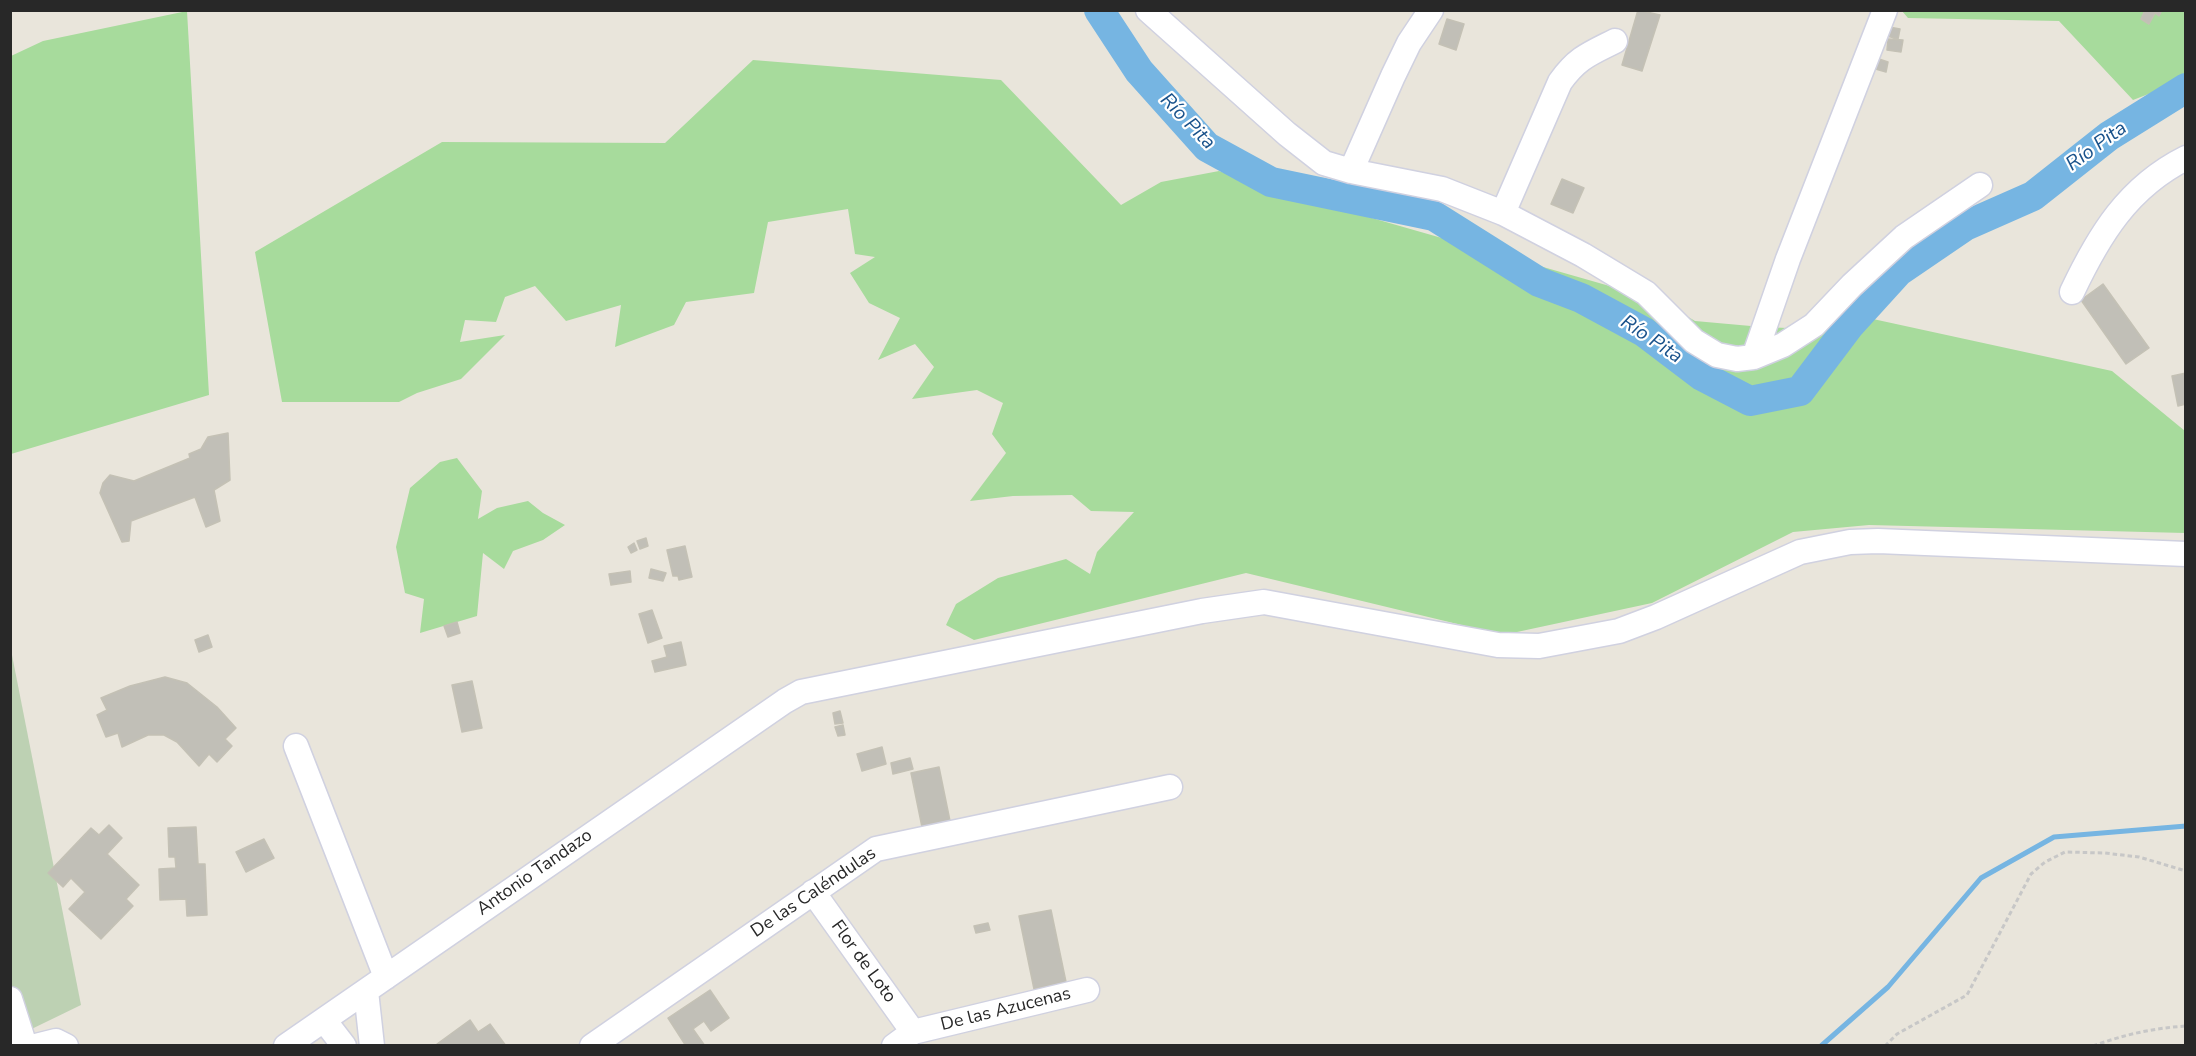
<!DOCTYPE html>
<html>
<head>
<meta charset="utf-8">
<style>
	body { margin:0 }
	#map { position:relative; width:2196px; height:1056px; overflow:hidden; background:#e9e5db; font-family:"Nunito Sans",sans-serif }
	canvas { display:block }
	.frame { position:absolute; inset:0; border:12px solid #282828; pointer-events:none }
</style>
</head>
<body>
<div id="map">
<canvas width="2196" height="1056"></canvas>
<div class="frame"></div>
</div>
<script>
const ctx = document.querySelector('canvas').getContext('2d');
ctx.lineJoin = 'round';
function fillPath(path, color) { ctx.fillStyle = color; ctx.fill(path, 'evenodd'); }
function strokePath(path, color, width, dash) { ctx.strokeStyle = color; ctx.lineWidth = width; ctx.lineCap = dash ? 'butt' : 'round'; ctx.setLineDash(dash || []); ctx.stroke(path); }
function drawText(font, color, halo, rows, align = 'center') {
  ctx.font = font + ' "Nunito Sans",sans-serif'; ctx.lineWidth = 4.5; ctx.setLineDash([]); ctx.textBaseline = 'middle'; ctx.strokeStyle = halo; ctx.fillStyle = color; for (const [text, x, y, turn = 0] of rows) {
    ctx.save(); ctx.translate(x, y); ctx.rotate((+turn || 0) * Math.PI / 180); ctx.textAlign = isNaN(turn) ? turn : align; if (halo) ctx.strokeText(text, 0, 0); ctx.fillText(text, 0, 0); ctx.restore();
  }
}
fillPath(new Path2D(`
	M187,11L209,395L11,454V56L43,41Z
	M1902,11H2185V80L2133,100L2059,21L1908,18Z
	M753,60L1001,80L1121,205L1161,182L1219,171L1274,190L1662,301L1695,321L1762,327L1839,330L1873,319L2112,371L2185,431V533L1869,525L1793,532L1652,603L1503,635L1246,573L974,640L946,625L956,604L998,578L1066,559L1090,574L1097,552L1134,512L1091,511L1072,495L1013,496L970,501L1006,453L992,434L1003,403L977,390L912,399L934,367L915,344L878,360L900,318L869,303L850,273L875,257L855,254L848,209L768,222L754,293L686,302L674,325L615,347L621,305L566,321L535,286L505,297L496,322L465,320L460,342L505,335L461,379L417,393L399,402H282L255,252L442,142L665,143Z
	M457,458L482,491L478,519L497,508L528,501L543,513L565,525L543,540L513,551L504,569L483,553L477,616L420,633L424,599L405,593L396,547L410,488L440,462Z`), '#a7db9c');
fillPath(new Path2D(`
	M10,645L81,1005L11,1039H10Z`), '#bdd1b3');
strokePath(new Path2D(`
	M1821,1046L1888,987L1981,878L2054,837L2186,826`), '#76b5e2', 5);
strokePath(new Path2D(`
	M1099,10L1139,71L1207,147L1271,182L1434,216L1539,282L1581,298L1644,332L1702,376L1750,401L1800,391L1849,326L1899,271L1965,226L2033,196L2109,136L2186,88`), '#76b5e2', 30);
const building = new Path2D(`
	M1638,10L1660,15L1642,71L1622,65Z
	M2145,10H2162L2159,16L2155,13L2149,24L2141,19Z
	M1447,19L1464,24L1456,50L1439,44Z
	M1889,27L1900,29L1898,39L1887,36Z
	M1888,39L1903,40L1901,52L1887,50Z
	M1876,58L1888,62L1886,72L1872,68Z
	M1562,179L1584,188L1573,213L1551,204Z
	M2103,284L2149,348L2126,364L2081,300Z
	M2186,373V404L2178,406L2172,376Z
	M228,433L230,480L214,490L220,521L206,527L195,497L131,521L129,541L122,542L100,493L103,483L110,475L134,481L190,458L189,454L201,449L208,437Z
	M646,538L648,546L640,549L637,541Z
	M634,543L637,550L631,553L628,547Z
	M685,546L692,577L679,580L678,576H673L667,550Z
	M651,569L666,573L663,581L649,578Z
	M630,571L631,582L611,585L609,574Z
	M652,610L662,638L648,643L639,614Z
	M457,622L460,633L448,637L444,626Z
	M208,635L212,647L199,652L195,640Z
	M681,642L686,665L655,672L652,661L667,657L664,646Z
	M165,677L187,683L217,707L236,728L225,739L232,746L217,762L209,754L199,766L177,742L164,735H148L122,747L118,733L106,737L97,715L107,710L101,698L130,686Z
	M472,681L482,728L462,732L452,685Z
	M840,711L843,723L835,724L833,713Z
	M843,725L845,735L838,736L835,727Z
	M882,747L886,764L862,771L857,754Z
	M910,758L913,769L893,774L891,763Z
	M939,767L950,821L922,827L911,773Z
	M109,825L122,838L107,854L139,885L126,899L133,906L101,939L69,909L85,892L71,878L63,887L48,873L91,828L99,835Z
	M196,827L198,864H205L207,915L187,916L186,899L160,900L159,869L176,868L175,857H169L168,828Z
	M264,839L274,858L246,872L236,852Z
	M1051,910L1066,982L1034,989L1019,916Z
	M988,923L990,930L976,933L974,926Z
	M710,990L729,1018L711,1031L704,1021L693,1029L705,1046H686L668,1018Z
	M470,1020L478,1032L490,1024L506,1046H438L437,1044Z`);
fillPath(building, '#c1bfb7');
strokePath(building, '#c4c1b5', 1.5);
const minor = new Path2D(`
	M1148,10L1287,134L1324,163L1351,171L1442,189L1503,213L1583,255L1646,293L1694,341L1717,355L1737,359L1754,357L1783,345L1814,325L1852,285L1904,237L1980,185
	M1351,171L1393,76L1409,43L1431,10
	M1503,213L1560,82C1577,58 1589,54 1615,41
	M2072,292C2099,235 2128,187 2186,158
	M1754,357L1788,259L1885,10
	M296,746L386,977
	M813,892L913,1032
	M366,991L372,1046
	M10,999L25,1046
	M324,1020L344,1046
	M36,1046L56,1041L66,1046
	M286,1046L785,701L801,692L1202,611L1264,602L1498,645L1539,646L1619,631L1656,617L1800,552L1850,542L1878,541L2186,554
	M592,1046L876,849L1170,787
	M894,1046L913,1032L1087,990`);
strokePath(minor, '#d0d1e0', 27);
strokePath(new Path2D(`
	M1885,1046L1897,1034L1967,995L2031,874L2045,862L2065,852L2105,853L2139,857L2186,871
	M2093,1046C2123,1035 2153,1028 2186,1026`), '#c7c7c7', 3, [4.5, 3]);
strokePath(minor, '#fff', 24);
drawText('18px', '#282828', '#fff', [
	["Antonio Tandazo",535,873,-35],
	["De las Caléndulas",814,893,-34],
	["Flor de Loto",863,962,54],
	["De las Azucenas",1006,1010,-14]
]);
drawText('italic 20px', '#19528b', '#fff', [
	["Río Pita",1187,122,46],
	["Río Pita",2097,147,-36],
	["Río Pita",1651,340,34]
]);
</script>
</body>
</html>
